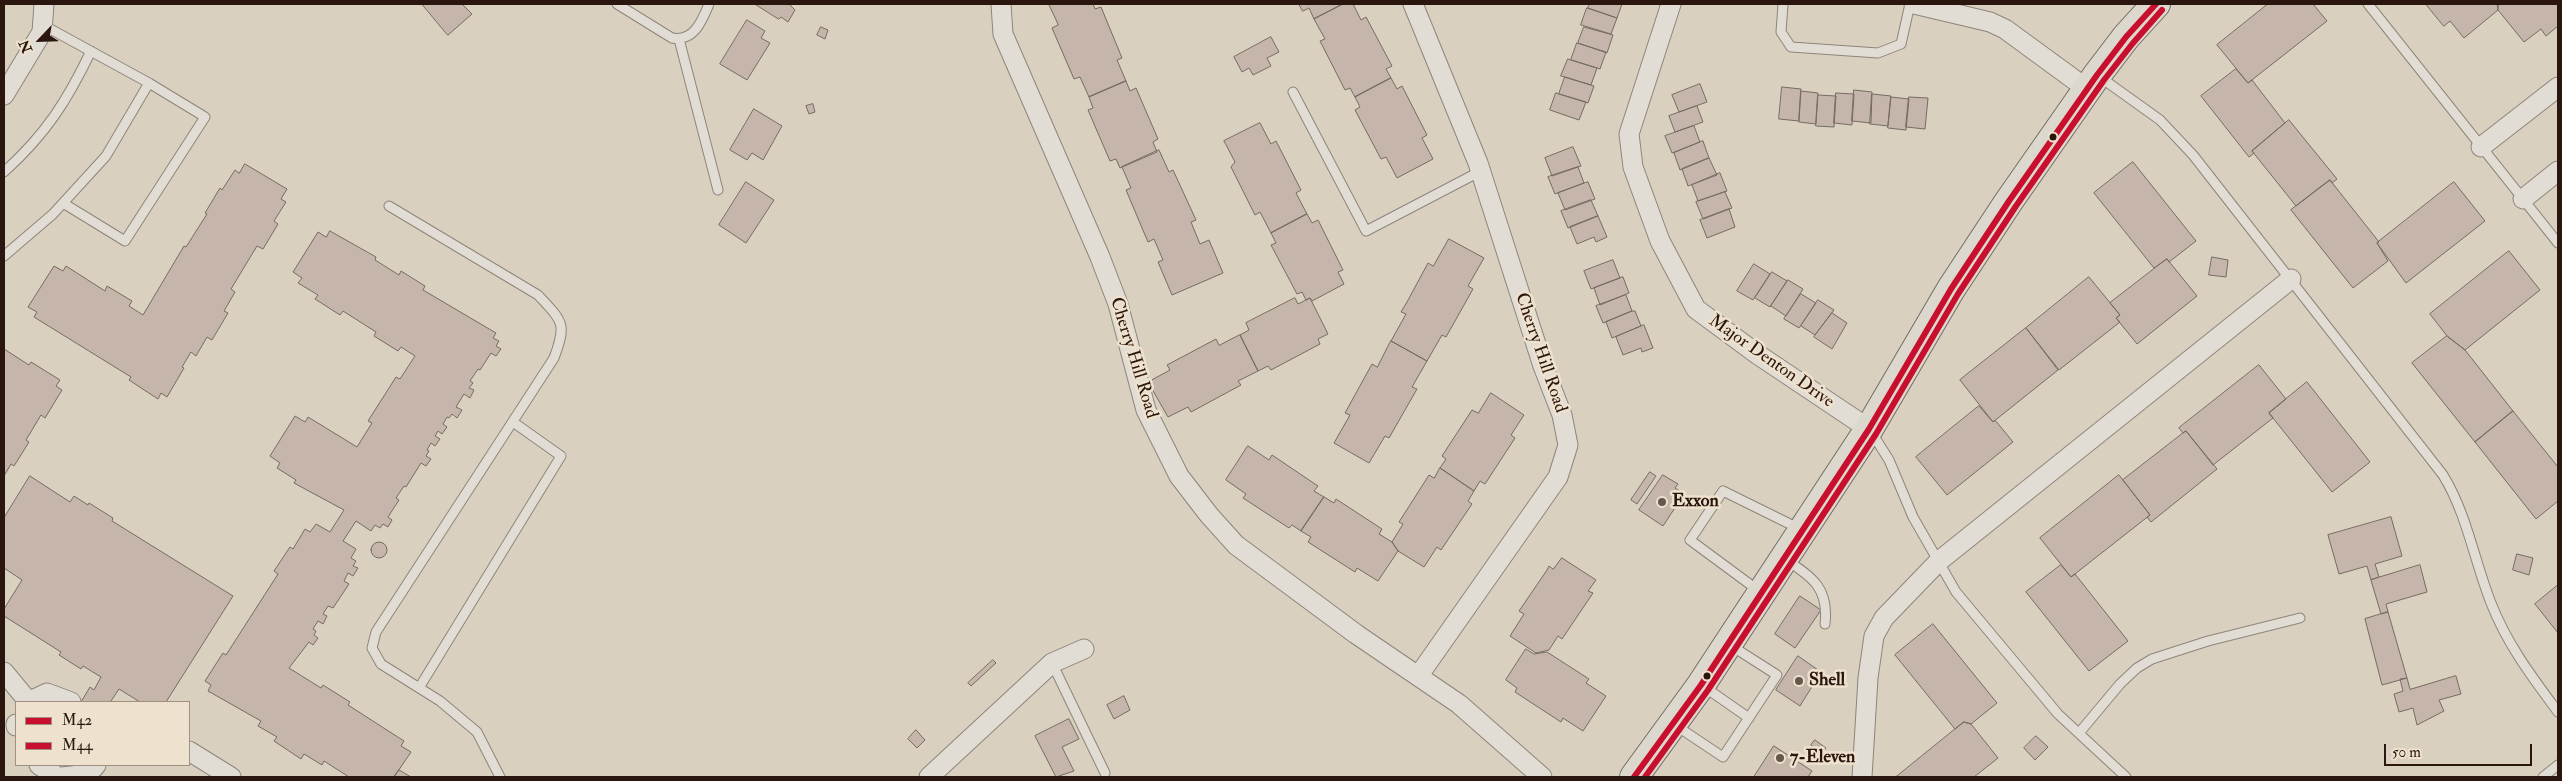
<!DOCTYPE html>
<html>
<head>
<meta charset="utf-8">
<style>
	body { margin:0 }
	#map { position:relative; width:2562px; height:781px; overflow:hidden; background:#dad0bf; font-family:"IM FELL Double Pica",serif }
	canvas { display:block }
	.frame { position:absolute; inset:0; border:5px solid #2a160e; pointer-events:none }
	.legend { position:absolute; left:15px; top:701px; width:175px; height:65px; box-sizing:border-box; background:#eee2ce; border:1px solid #a09081; margin:0; padding:6px 9px; list-style:none; font-size:15px; color:#2a160e }
	.legend li { display:flex; align-items:center; gap:10px; height:25px }
	.legend b { width:25px; border:1px solid #a09081 }
	.north { position:absolute; left:15px; top:15px; width:50px; height:50px; -webkit-text-stroke:4px #eee2ce; paint-order:stroke; rotate:246deg; font-size:14px; font-weight:700; line-height:20px; text-align:center; color:#2a160e }
	.north::after { content:''; display:block; margin:auto; width:18px; height:22px; background:#2a160e; clip-path:polygon(50% 0,100% 100%,50% 72%,0 100%) }
	.scale { position:absolute; left:2384px; top:744px; width:148px; height:22px; box-sizing:border-box; border:2px solid #2a160e; border-top:0; padding-left:6px; font-size:15px; line-height:18px; white-space:nowrap; color:#2a160e; -webkit-text-stroke:4px #eee2ce; paint-order:stroke }
</style>
</head>
<body>
<div id="map">
<canvas width="2562" height="781"></canvas>
<div class="frame"></div>
<ul class="legend">
<li><b style="height:6px;background:#c8102e"></b>M42</li>
<li><b style="height:6px;background:#c8102e"></b>M44</li>
</ul>
<div class="north">N</div>
<div class="scale">50 m</div>
</div>
<script>
const ctx = document.querySelector('canvas').getContext('2d');
ctx.lineJoin = 'round';
function fillPath(path, color) { ctx.fillStyle = color; ctx.fill(path, 'evenodd'); }
function strokePath(path, color, width, dash) { ctx.strokeStyle = color; ctx.lineWidth = width; ctx.lineCap = dash ? 'butt' : 'round'; ctx.setLineDash(dash || []); ctx.stroke(path); }
function drawText(font, color, halo, rows, align = 'center') {
  ctx.font = font + ' "IM FELL Double Pica",serif'; ctx.lineWidth = 5; ctx.setLineDash([]); ctx.textBaseline = 'middle'; ctx.strokeStyle = halo; ctx.fillStyle = color; for (const [text, x, y, turn = 0] of rows) {
    ctx.save(); ctx.translate(x, y); ctx.rotate((+turn || 0) * Math.PI / 180); ctx.textAlign = isNaN(turn) ? turn : align; if (halo) ctx.strokeText(text, 0, 0); ctx.fillText(text, 0, 0); ctx.restore();
  }
}
const building = new Path2D(`
	M422,4H462L472,14L448,35Z
	M755,4H789L795,10L788,22L781,17L779,19Z
	M1049,4H1093L1095,9L1101,7L1122,58L1117,60L1126,81L1089,97L1080,77L1074,79L1052,28L1058,25Z
	M1299,4H1343L1314,19L1309,8L1303,11Z
	M1343,4H1353L1361,20L1366,17L1392,66L1386,69L1391,78L1355,97L1350,88L1345,90L1320,41L1325,39L1314,19Z
	M1590,4H1622L1617,18L1588,8Z
	M2268,4H2313L2327,21L2248,83L2217,45Z
	M2426,4H2497L2498,10L2464,38L2450,21L2444,26Z
	M2499,4H2558V26L2546,36L2541,29L2524,42L2498,10Z
	M1587,8L1617,18L1611,34L1581,25Z
	M747,20L765,31L761,38L770,43L747,80L720,64Z
	M821,27L828,30L825,39L817,35Z
	M1584,27L1613,35L1607,53L1578,43Z
	M1271,37L1279,52L1267,58L1271,66L1253,75L1249,68L1242,72L1234,57Z
	M1577,43L1606,52L1600,69L1571,60Z
	M1568,59L1597,68L1591,85L1561,76Z
	M2236,69L2248,83L2252,80L2285,123L2252,151L2254,153L2249,157L2201,96Z
	M1565,77L1594,86L1588,103L1559,94Z
	M1391,78L1397,89L1402,86L1427,135L1422,138L1433,159L1397,178L1386,157L1381,159L1355,110L1360,107L1355,97Z
	M1126,81L1130,91L1136,88L1158,139L1153,142L1157,152L1120,168L1116,159L1110,161L1088,110L1093,108L1089,97Z
	M1700,84L1707,102L1679,112L1672,95Z
	M1782,87L1801,89L1799,121L1779,119Z
	M1854,90L1872,92L1871,123L1852,121Z
	M1801,91L1818,93L1816,124L1799,122Z
	M1556,93L1586,102L1579,120L1550,110Z
	M1836,93L1854,94L1852,125L1834,123Z
	M1872,94L1891,96L1888,126L1870,124Z
	M1818,95L1836,96L1834,127L1816,126Z
	M1891,97L1909,99L1906,130L1888,128Z
	M1909,97L1928,98L1925,129L1906,127Z
	M813,104L815,112L809,114L806,106Z
	M1697,106L1703,122L1675,132L1669,116Z
	M754,109L782,126L763,160L752,153L747,160L730,150Z
	M2289,120L2337,179L2332,183L2330,180L2296,206L2252,151Z
	M1260,123L1271,144L1276,141L1301,190L1296,193L1307,214L1271,233L1260,212L1255,215L1231,167L1235,162L1224,141Z
	M1694,126L1700,142L1672,153L1665,136Z
	M1703,141L1709,158L1680,170L1674,153Z
	M1573,147L1581,166L1552,176L1545,158Z
	M1159,150L1169,172L1173,170L1196,220L1191,222L1200,244L1209,240L1223,273L1172,295L1158,262L1163,260L1154,239L1148,242L1126,190L1131,188L1122,167Z
	M1709,158L1717,175L1688,186L1682,169Z
	M2133,162L2196,241L2169,262L2167,259L2154,268L2094,193Z
	M245,164L287,189L281,199L286,202L274,221L278,224L263,249L257,246L231,289L235,292L224,311L228,313L212,340L207,337L196,356L191,352L182,367L184,368L167,397L161,393L158,399L129,380L131,377L34,317L37,312L28,307L54,266L63,271L66,266L105,291L107,286L132,301L129,306L143,315L184,246L186,247L207,214L205,213L220,188L222,190L235,170L239,173Z
	M1578,167L1584,183L1555,194L1548,177Z
	M1720,173L1727,191L1698,201L1692,185Z
	M2330,180L2379,242L2377,243L2388,261L2353,288L2291,210Z
	M746,182L774,200L746,243L719,225Z
	M1588,182L1595,199L1565,210L1558,193Z
	M2454,182L2485,221L2406,283L2377,243Z
	M1725,192L1732,208L1703,219L1696,202Z
	M1591,200L1598,216L1568,228L1561,211Z
	M1729,209L1735,227L1707,238L1700,220Z
	M1307,214L1312,223L1318,220L1343,270L1338,272L1344,284L1312,301L1310,298L1306,300L1302,292L1297,294L1271,245L1276,243L1271,233Z
	M1598,216L1607,237L1596,242L1594,237L1577,244L1570,227Z
	M330,231L376,257L375,260L399,275L401,271L425,286L423,290L496,333L493,338L499,341L496,346L501,349L496,356L491,353L480,370L478,369L470,381L473,383L469,388L474,390L470,398L464,394L456,407L462,410L457,418L452,414L449,418L447,417L443,424L447,427L442,434L438,431L435,436L440,439L435,446L431,443L427,450L429,451L426,456L431,459L426,466L421,463L406,487L404,486L396,498L399,500L388,517L392,520L388,527L383,524L380,528L375,525L371,531L356,521L343,541L356,549L351,558L356,561L353,566L358,568L353,576L348,573L344,581L349,584L333,608L328,606L323,614L327,616L323,624L318,621L313,629L316,631L314,635L318,638L313,645L309,642L289,668L321,688L323,685L350,702L348,705L404,741L401,746L411,752L394,777H349L324,761L322,765L304,754L301,759L274,741L277,737L258,726L261,721L208,691L211,685L205,681L223,653L226,655L278,574L274,571L290,547L293,549L305,529L310,532L316,524L330,532L344,510L294,483L296,480L277,468L280,463L270,456L295,416L305,422L308,417L357,447L372,423L368,421L396,377L400,379L415,356L401,347L398,351L374,336L376,332L343,311L340,315L315,299L318,295L298,283L302,278L293,272L318,232L326,237Z
	M1449,239L1484,258L1468,286L1473,289L1446,337L1442,335L1427,361L1391,341L1406,314L1401,312L1407,302L1428,263L1433,266Z
	M2509,251L2540,290L2465,350L2447,336L2430,314Z
	M2212,257L2228,260L2226,277L2209,275Z
	M2167,259L2197,296L2137,344L2116,318L2120,315L2110,303Z
	M1613,260L1620,278L1591,289L1584,271Z
	M1754,264L1770,274L1753,300L1737,291Z
	M1772,272L1787,281L1770,307L1755,298Z
	M1623,277L1629,293L1600,305L1594,288Z
	M2089,277L2120,315L2116,318L2120,322L2059,370L2026,328Z
	M1788,280L1803,289L1786,316L1771,306Z
	M1801,294L1816,303L1799,328L1784,319Z
	M1626,295L1632,311L1603,323L1596,306Z
	M1295,298L1298,304L1310,298L1328,334L1318,339L1320,344L1271,370L1268,366L1258,371L1240,335L1249,330L1246,323Z
	M1818,300L1834,310L1815,335L1801,326Z
	M1632,311H1635L1641,326L1612,338L1606,322Z
	M1832,313L1847,323L1832,349L1814,337Z
	M1644,325L1653,348L1642,352L1641,348L1623,355L1616,337Z
	M2026,328L2058,370L1993,422L1960,380Z
	M1240,335L1258,371L1238,381L1241,385L1191,412L1188,407L1168,417L1148,382L1170,370L1167,365L1216,339L1219,345Z
	M2447,336L2465,350L2513,411L2475,442L2412,363Z
	M1391,341L1427,361L1412,387L1417,389L1389,438L1385,436L1369,463L1334,443L1350,415L1345,413L1372,364L1377,367Z
	M4,349L29,365L31,362L60,380L56,386L62,390L45,418L41,415L26,440L29,442L14,466L11,464L4,476Z
	M2259,365L2286,399L2269,413L2273,418L2213,465L2186,431L2183,433L2179,428Z
	M2307,382L2370,462L2332,492L2269,413Z
	M1491,393L1524,415L1511,435L1515,438L1485,484L1480,481L1474,491L1440,468L1446,459L1442,456L1472,410L1478,413Z
	M1979,406L1993,422L1995,420L2013,442L1947,495L1916,457Z
	M2513,411L2558,467V501L2536,519L2475,442Z
	M2186,431L2217,469L2151,522L2147,517L2150,515L2123,480Z
	M1248,446L1269,460L1272,455L1318,486L1314,491L1324,497L1301,531L1292,525L1289,528L1243,498L1246,494L1226,480Z
	M1440,468L1474,491L1468,501L1472,504L1441,550L1437,547L1424,567L1398,551L1392,542L1403,524L1399,522L1429,475L1434,478Z
	M1650,472L1656,476L1637,504L1631,500Z
	M1663,475L1678,484L1675,488L1684,494L1663,526L1639,510Z
	M2119,475L2150,515L2071,577L2040,538Z
	M30,476L70,502L74,496L88,505L89,503L113,518L112,521L233,596L166,702H140L119,689L111,701L114,702H81L90,687L94,690L101,677L83,666L81,669L59,655L61,652L4,616V609L22,580L4,568V518Z
	M1324,497L1334,503L1336,499L1382,529L1379,534L1392,542L1398,551L1378,581L1357,568L1355,572L1308,542L1311,537L1301,531Z
	M2391,517L2402,556L2375,564L2379,577L2371,580L2367,566L2339,574L2328,535Z
	M371 550a8 8 0 1 1 16 0a8 8 0 1 1-16 0Z
	M2517,554L2533,558L2529,575L2513,570Z
	M1562,558L1596,580L1588,591L1593,593L1562,639L1558,636L1549,650L1536,653L1510,636L1524,614L1519,611L1547,570L1549,566L1553,569Z
	M2061,565L2071,577L2075,574L2128,641L2089,671L2026,592Z
	M2420,565L2427,592L2386,604L2388,612L2381,614L2371,580Z
	M2558,585V633L2535,604Z
	M1800,596L1821,610L1795,648L1775,634Z
	M2388,612L2407,678L2382,685L2365,619Z
	M1933,624L1997,703L1971,724L1964,722L1955,729L1895,655Z
	M1526,649L1534,654L1547,652L1589,679L1586,683L1606,696L1583,731L1563,718L1561,722L1515,692L1517,688L1506,680Z
	M1798,656L1821,672L1800,706L1776,690Z
	M993,660L996,663L971,686L968,683Z
	M2456,676L2461,694L2439,700L2444,711L2417,725L2413,708L2399,712L2394,694L2403,691L2400,679L2407,678L2410,689Z
	M1124,696L1130,710L1114,719L1107,705Z
	M1069,719L1079,739L1062,747L1074,771L1056,777L1035,736Z
	M1964,722L1971,724L1998,758L1974,777H1896Z
	M916,730L925,740L917,748L908,739Z
	M2036,736L2048,747L2035,760L2024,748Z
	M1815,740L1826,748L1821,754L1811,745Z
	M1774,746L1812,771L1808,777H1754Z
	M399,770L411,777H394Z`);
fillPath(building, '#c6b5ab');
strokePath(building, '#746c63', 1);
const service = new Path2D(`
	M617,4L672,38C694,42 702,21 709,4
	M1783,4L1781,32L1791,47L1878,53L1901,44L1910,4
	M2368,4L2558,243
	M679,39L718,190
	M2100,77L2160,120L2193,155L2443,475C2467,514 2474,560 2491,603C2507,644 2532,677 2558,712
	M1293,92L1366,231L1481,171
	M4,172C46,134 67,101 91,51
	M63,203L125,241L205,117L149,83
	M389,206L538,295C563,322 567,323 554,358L376,632L372,648L381,664L440,701L477,732L500,777
	M4,256L53,214L106,156L149,83L43,25
	M1872,433L1889,460L1913,517L1956,592L2058,714L2126,777
	M1786,560C1813,577 1829,589 1825,624
	M1759,591L1690,540L1723,491L1800,529
	M1052,663L1105,773
	M1703,686L1749,718
	M419,688L561,456L513,422
	M1675,725L1723,757L1777,675L1730,645
	M2079,733L2120,684L2137,668L2152,659L2208,641L2300,618
	M2543,777L2558,765`);
const minor = new Path2D(`
	M1001,4L1003,34L1100,257L1118,304L1146,410L1179,476L1209,515L1236,545L1356,634L1459,704L1542,777
	M1413,4L1478,163L1543,366L1562,415L1568,445L1558,477L1419,675
	M1671,4L1629,134L1633,167L1660,241L1696,309L1757,354L1869,429
	M1914,4L1990,22L2005,29L2087,89
	M4,95L42,32L44,4
	M2481,147L2558,87
	M2523,199L2558,171
	M4,672L28,701
	M28,702L47,693L71,702
	M16,724V726
	M189,751L231,777
	M39,765L58,777
	M60,777C72,776 89,776 96,765
	M929,777L1052,663L1084,649
	M1862,777L1868,678L1874,636L1884,618L1939,561L2291,279`);
const primary = new Path2D(`
	M1634,777L1701,685L1869,429L1951,289L2009,201L2097,75L2126,37L2156,4`);
strokePath(service, '#8d857b', 11);
strokePath(minor, '#8d857b', 21);
strokePath(primary, '#746c63', 30);
strokePath(service, '#e2ddd4', 9);
strokePath(minor, '#e2ddd4', 19);
strokePath(primary, '#ddd8cd', 28);
strokePath(new Path2D(`
	M1634,777L1701,685L1869,429L1951,289L2009,201L2097,75L2126,37L2156,4`), '#c8102e', 6);
strokePath(new Path2D(`
	M1645,777L1708,690L1876,434L1958,294L2016,206L2104,80L2133,43L2162,10`), '#c8102e', 6);
for (const [x, y, r, color] of [
	[2053,137,4.5,"#2a160e"],
	[1662,502,5,"#68574c"],
	[1707,676,4.5,"#2a160e"],
	[1799,681,5,"#68574c"],
	[1780,758,5,"#68574c"]
]) { const dot = new Path2D(); dot.arc(x, y, r, 0, 2 * Math.PI); ctx.fillStyle = color; ctx.fill(dot); strokePath(dot, '#eee2ce', 2); }
drawText('18px', '#2a160e', '#eee2ce', [
	["Cherry Hill Road",1540,353,71],
	["Cherry Hill Road",1133,358,73],
	["Major Denton Drive",1771,362,35]
]);
drawText('bold 18px', '#2a160e', '#eee2ce', [
	["Exxon",1672,502],
	["Shell",1809,681],
	["7-Eleven",1790,758]
], 'left');
</script>
</body>
</html>
